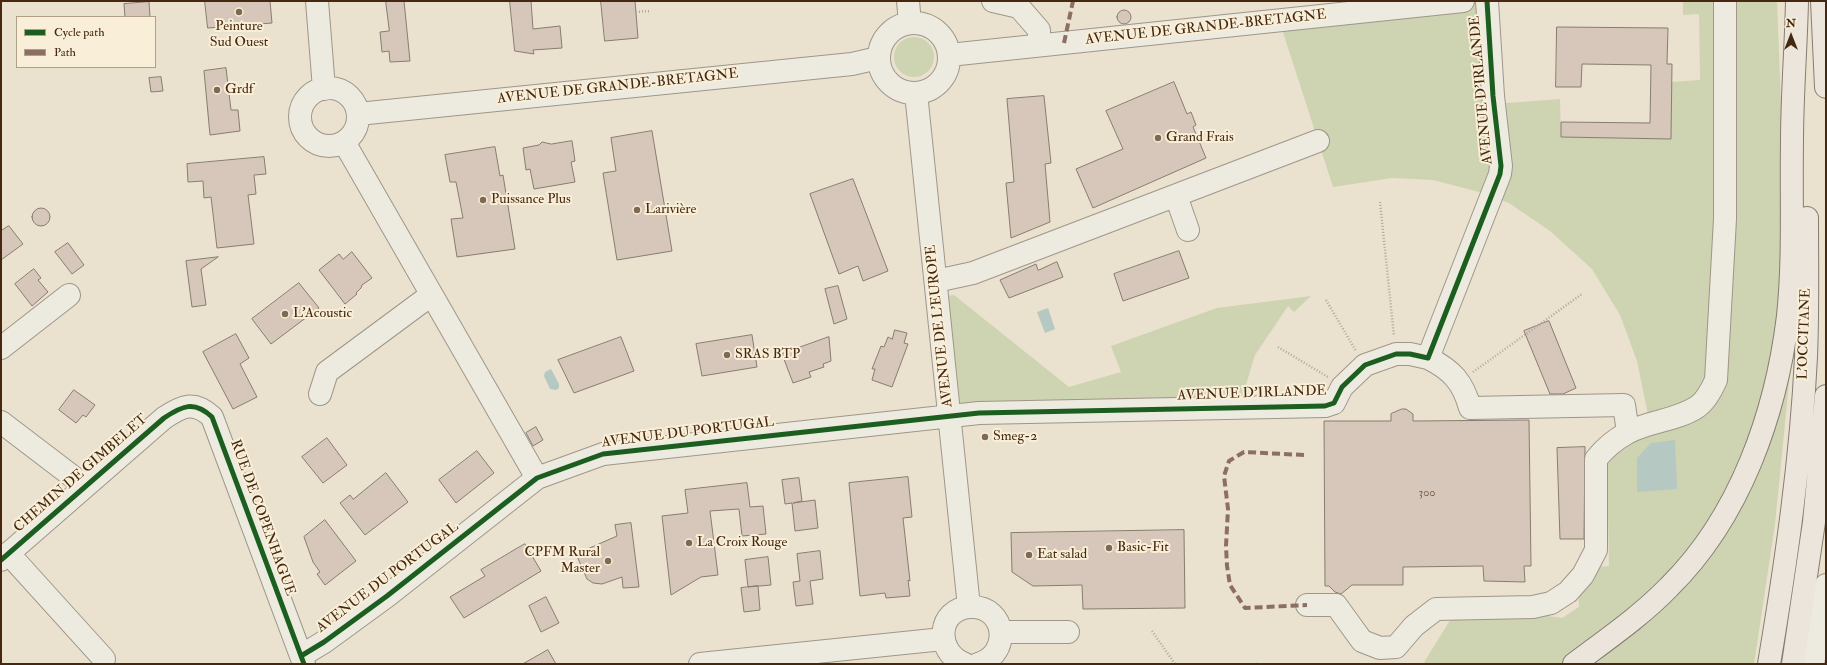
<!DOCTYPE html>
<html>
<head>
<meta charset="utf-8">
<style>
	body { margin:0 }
	#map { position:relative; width:1827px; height:665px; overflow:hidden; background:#eae2cf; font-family:"IM FELL Double Pica",serif }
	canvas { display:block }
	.frame { position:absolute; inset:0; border:2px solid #462811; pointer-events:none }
	.legend { position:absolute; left:16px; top:16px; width:140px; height:52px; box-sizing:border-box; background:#f9efd8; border:1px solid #b19f88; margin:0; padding:5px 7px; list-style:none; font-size:12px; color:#462811 }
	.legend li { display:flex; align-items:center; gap:8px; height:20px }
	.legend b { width:20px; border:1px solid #b19f88 }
	.north { position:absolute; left:1771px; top:16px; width:40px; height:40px; -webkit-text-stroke:3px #f9efd8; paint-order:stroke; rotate:0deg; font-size:11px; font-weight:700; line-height:16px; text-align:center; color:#462811 }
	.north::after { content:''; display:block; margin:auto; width:14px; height:18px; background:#462811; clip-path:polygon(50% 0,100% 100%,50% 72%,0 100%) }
</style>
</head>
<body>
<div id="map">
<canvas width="1827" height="665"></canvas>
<div class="frame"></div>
<ul class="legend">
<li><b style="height:5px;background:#1b5e20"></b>Cycle path</li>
<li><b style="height:5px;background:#8d6e63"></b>Path</li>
</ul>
<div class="north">N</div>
</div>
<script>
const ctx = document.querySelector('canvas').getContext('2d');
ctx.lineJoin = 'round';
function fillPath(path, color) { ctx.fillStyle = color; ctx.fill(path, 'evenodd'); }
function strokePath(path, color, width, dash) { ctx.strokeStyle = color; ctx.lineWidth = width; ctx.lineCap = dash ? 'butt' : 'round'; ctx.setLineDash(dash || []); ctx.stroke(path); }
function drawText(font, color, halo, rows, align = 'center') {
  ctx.font = font + ' "IM FELL Double Pica",serif'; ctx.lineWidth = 4; ctx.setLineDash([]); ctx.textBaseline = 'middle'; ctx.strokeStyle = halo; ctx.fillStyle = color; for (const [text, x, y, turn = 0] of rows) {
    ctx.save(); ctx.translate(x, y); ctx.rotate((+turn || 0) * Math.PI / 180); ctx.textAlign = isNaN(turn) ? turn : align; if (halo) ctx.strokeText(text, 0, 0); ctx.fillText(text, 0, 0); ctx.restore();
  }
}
fillPath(new Path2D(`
	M1463,1H1487L1494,104L1560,99L1561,137L1671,139L1672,82L1700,80L1699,14L1683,15V1H1777L1791,363L1775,524L1754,664H1423L1452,617L1541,615L1562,618L1579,607L1578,589L1573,569L1609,566L1607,458L1648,415L1637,361L1620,315L1592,269L1550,231L1509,203L1479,192L1433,180L1392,178L1333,187L1279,20Z
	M894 57a20 20 0 1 1 40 0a20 20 0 1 1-40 0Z
	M954,295L1069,387L1121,372L1111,346L1217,308L1311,296L1294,312L1288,306L1255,355L1239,408L949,415L937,297Z`), '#ced3b1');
fillPath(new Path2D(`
	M1048,308L1055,329L1045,333L1037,312Z
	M551,369L559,384V388L556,390L550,389L544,376L545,372Z
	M1675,440L1677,489L1637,492V458L1651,443Z`), '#b6c8c2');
const building = new Path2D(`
	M205,1H270L272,23L208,28Z
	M386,1H404L410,61L390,62L389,51L382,52L380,32L389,31Z
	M510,1H531L533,29L560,26L562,48L533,50L534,54L515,51Z
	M601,1H635L638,38L605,41Z
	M149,2L150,17H125L124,4Z
	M1117 17a7 7 0 1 1 14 0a7 7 0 1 1-14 0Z
	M1557,27L1668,28L1667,64H1672L1671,139L1561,137V122L1650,123L1651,65L1582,64L1581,87H1556Z
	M226,68L231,110H238L240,131L210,135L204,71Z
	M161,77L163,91L151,92L149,78Z
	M1174,82L1187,114L1191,112L1196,125L1193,127L1206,158L1093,208L1076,169L1123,149L1106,111Z
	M1044,96L1051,163L1045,164L1050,222L1011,238L1006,183L1014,182L1007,99Z
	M652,131L672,251L617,260L603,173L616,171L611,138Z
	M572,141L575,161L571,162L575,182L534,189L530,169L526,170L523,148L539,145L542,142L551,144Z
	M495,147L500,176L503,175L515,249L457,257L451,219L463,218L456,182H450L445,155Z
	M264,157L266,174L254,175L256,194L248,195L254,244L217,248L211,197L204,198L203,181L188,182L187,164Z
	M853,179L888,271L863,281L858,266L839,274L810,194Z
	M32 217a9 9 0 1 1 18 0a9 9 0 1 1-18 0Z
	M9,226L23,244L1,260V231Z
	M68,243L84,265L72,274L55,252Z
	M1179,251L1189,278L1123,301L1114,274Z
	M352,252L372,278L362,285L361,288L356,293L357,294L345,304L319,270L339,254L343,259Z
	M218,257L201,269L206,305L192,307L186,261Z
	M1057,262L1063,277L1009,298L1000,280L1036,264L1038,270Z
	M34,269L41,278L38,280L48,292L32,306L15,284Z
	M299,283L319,308L271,344L252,319Z
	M838,286L847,319L834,324L825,289Z
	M1549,321L1576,388L1563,394H1550L1524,331Z
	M895,330L907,333L904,343L908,344L892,387L872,380L875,369H872L881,346L884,347L888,337L892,339Z
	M236,334L249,358L240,364L257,397L233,409L203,352Z
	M752,335L757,367L702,376L696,344Z
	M621,337L634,371L574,393L558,360Z
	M829,337L831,361L823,364L824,367L809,372L811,377L793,383L782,354Z
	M74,390L95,405L86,417L83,415L76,423L59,410Z
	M1402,409H1406L1413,414V421L1529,420L1531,566H1524L1525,582L1484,581L1483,566L1403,567V585H1352L1341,594L1335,592L1329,586H1325L1324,421H1391V414Z
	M536,427L543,440L533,446L526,433Z
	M327,438L347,465L323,483L302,457Z
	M1585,447L1584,539H1560L1557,448Z
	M477,451L494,473L456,503L439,480Z
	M386,473L408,502L365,535L340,503L350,495L353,499Z
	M908,477L912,517L903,518L910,581L908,580L910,596L886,598L885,593L860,596L849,483Z
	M799,478L802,501L793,503L815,500L818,528L795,531L792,503L785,504L782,480Z
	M747,483L750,507L763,506L766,534L742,536L739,509L710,511L718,575L701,577L671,595L662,516L688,513L685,490Z
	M325,520L356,561L325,585L317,574L320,572L313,562L304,537Z
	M631,523L639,587L623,588L622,577L602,584L593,583L587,579L576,554L617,536L615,525Z
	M1184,530L1185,608L1083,609L1082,585L1033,586L1012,572L1011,533Z
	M525,544L541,571L464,618L450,597L485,576L481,570Z
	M820,551L823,579L810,581L813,604L796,606L793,582L800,581L797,554Z
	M768,557L771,585L748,587L745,560Z
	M758,586L760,610L744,612L741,588Z
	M546,597L559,623L541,632L529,606Z
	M548,650L556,664H523Z`);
fillPath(building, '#d6c7ba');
strokePath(building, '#867d70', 1);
const minor = new Path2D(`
	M317,1L324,89
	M908,1L910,23
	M993,1L1019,7L1039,30V45
	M879 58a35 35 0 1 1 70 0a35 35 0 1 1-70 0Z
	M949,55L1463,1
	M300 117a29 29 0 1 1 58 0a29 29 0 1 1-58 0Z
	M916,93L969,607
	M358,114L852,64L878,58
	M344,142L537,478
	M1176,196L1188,230
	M936,281L973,273L1318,141
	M1,348L69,295
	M1428,358C1452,370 1463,382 1470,408L1624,405L1628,432
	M320,394L327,372L431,295
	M1,422L85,486
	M8,553L104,659
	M1,560L164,418C182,406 194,400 212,417L304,664
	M1307,605H1336L1362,641L1380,648L1396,647L1414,626L1436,609L1533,607L1551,603L1568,592L1583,575L1596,550V459C1605,448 1614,440 1627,433C1648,421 1676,421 1697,407C1706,401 1712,389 1716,380L1725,219V1
	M1001,632H1068
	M301,656L324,642L387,596L537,478L603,454L979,413L1325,406L1334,403L1342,387L1365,365L1396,354H1410L1428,358L1500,174L1501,166L1493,96L1487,1
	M700,664L943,639
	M965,664C934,652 937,608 971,607C1006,606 1012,654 978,664
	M1813,664L1826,585`);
const highway = new Path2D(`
	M1822,1L1826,87
	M1574,664C1606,640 1641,616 1669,587C1740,517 1776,414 1788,316C1794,258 1791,200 1792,142C1792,95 1796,48 1797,1
	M1769,664C1786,563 1801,460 1806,357C1808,311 1807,264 1807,218
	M1793,664L1814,522L1826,396`);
strokePath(minor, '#9f9689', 24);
strokePath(highway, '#867d70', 24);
strokePath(new Path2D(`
	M636,12L651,11
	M1380,202L1394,336
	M1326,300L1356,351
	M1278,347L1328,377
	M1473,372L1582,294
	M1152,631L1175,664
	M1257,664L1259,662`), '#aea79e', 2.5, [1, 2]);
strokePath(minor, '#edeae0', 22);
strokePath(highway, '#ebe5db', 22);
strokePath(new Path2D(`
	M1064,43L1073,1
	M1304,455L1244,452L1229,461L1224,476L1228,509L1226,546L1227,566L1230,585L1245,608L1307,605`), '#8d6e63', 4, [8, 4]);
strokePath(new Path2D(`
	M1,560L164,418C182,406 194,400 212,417L304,664
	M301,656L324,642L387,596L537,478L603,454L979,413L1325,406L1334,403L1342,387L1365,365L1396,354H1410L1428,358L1500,174L1501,166L1493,96L1487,1`), '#1b5e20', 5);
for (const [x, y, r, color] of [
	[239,12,4,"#7f6954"],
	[217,90,4,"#7f6954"],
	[1158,138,4,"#7f6954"],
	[483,200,4,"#7f6954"],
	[637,210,4,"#7f6954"],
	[285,314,4,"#7f6954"],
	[727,355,4,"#7f6954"],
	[985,437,4,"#7f6954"],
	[689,543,4,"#7f6954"],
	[1109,548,4,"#7f6954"],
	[1029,555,4,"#7f6954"],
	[608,561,4,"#7f6954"]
]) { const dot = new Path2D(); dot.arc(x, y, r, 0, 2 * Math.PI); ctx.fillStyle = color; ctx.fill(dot); strokePath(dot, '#f9efd8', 1.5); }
drawText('12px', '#6a503b', null, [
	["300",1427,493]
]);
drawText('14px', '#462811', '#f9efd8', [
	["Peinture",239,27,"center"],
	["Sud Ouest",239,43,"center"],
	["Grdf",225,90],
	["Grand Frais",1166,138],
	["Puissance Plus",491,200],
	["Larivière",645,210],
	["L'Acoustic",293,314],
	["SRAS BTP",735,355],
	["Smeg-2",993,437],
	["La Croix Rouge",697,543],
	["Basic-Fit",1117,548],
	["CPFM Rural",600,553,"right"],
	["Master",600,569,"right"],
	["Eat salad",1037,555]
], 'left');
drawText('14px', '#462811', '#f9efd8', [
	["AVENUE DE GRANDE-BRETAGNE",1206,28,-6],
	["AVENUE DE GRANDE-BRETAGNE",618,87,-6],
	["AVENUE D'IRLANDE",1482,90,-95],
	["AVENUE DE L'EUROPE",940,326,-96],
	["L'OCCITANE",1805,334,-88],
	["AVENUE D'IRLANDE",1252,394,-2],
	["AVENUE DU PORTUGAL",688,433,-7],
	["CHEMIN DE GIMBELET",81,474,-41],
	["RUE DE COPENHAGUE",262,518,70],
	["AVENUE DU PORTUGAL",388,578,-37]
]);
</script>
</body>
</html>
